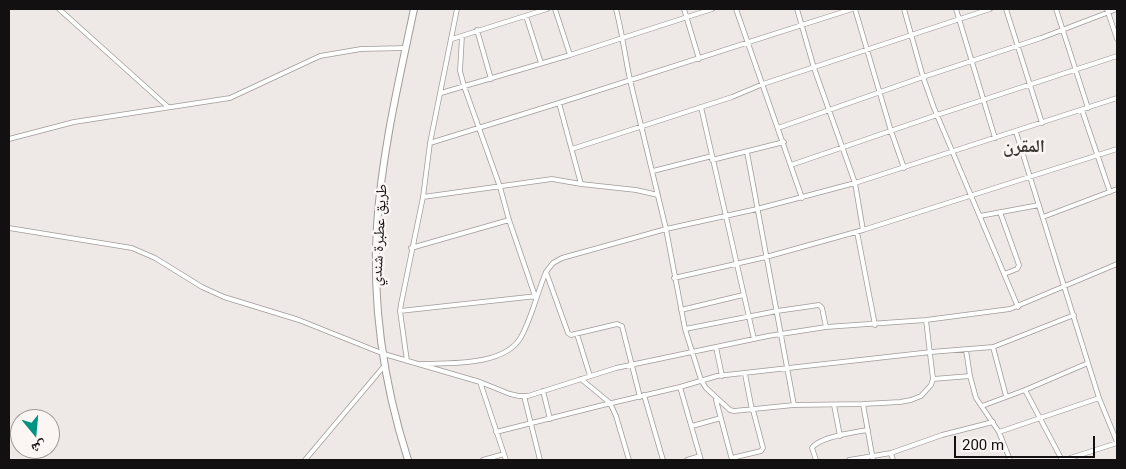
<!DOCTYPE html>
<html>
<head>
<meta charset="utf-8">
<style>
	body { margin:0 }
	#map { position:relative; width:1126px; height:469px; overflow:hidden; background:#eee8e6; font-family:Roboto,"Noto Naskh Arabic",sans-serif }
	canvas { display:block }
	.frame { position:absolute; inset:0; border:10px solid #121010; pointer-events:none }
	.north { position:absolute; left:10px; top:409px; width:50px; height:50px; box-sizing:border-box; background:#fbf5f3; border:1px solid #9e9998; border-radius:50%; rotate:163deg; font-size:14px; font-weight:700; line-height:20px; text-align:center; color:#121010 }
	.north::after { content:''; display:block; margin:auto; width:18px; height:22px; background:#009381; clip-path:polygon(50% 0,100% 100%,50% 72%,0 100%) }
	.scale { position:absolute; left:954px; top:436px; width:141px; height:22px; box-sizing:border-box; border:2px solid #121010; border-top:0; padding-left:6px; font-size:15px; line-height:18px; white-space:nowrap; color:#121010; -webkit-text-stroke:4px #fbf5f3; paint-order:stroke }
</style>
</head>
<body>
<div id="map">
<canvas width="1126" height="469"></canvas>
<div class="frame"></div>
<div class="north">ش</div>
<div class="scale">200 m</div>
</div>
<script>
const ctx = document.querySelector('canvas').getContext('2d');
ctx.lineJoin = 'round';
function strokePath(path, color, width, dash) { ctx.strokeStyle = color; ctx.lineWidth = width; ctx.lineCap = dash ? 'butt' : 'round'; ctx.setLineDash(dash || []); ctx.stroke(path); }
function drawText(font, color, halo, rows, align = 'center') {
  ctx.font = font + ' Roboto,"Noto Naskh Arabic",sans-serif'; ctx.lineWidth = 5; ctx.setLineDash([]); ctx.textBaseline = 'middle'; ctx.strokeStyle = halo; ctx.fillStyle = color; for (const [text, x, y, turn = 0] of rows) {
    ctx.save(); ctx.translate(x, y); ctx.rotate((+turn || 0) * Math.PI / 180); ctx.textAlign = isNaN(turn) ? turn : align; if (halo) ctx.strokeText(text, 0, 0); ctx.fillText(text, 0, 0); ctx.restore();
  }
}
const minor = new Path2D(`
	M59,9L168,107
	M555,9L570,55
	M616,9C622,32 625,56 630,80L666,229L685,329L701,380L706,388L730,410L734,411L794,405L863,404L900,402L911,400L921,396L931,385L933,379L926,320
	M684,9L699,59
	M736,9L802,198
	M797,9L814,68L855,183L863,230L1117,149
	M855,9L891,131L904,168
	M904,9L923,77L934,108L1018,307
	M956,9L995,138
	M1006,9L1042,123
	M1056,9L1088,108
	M1107,9L1117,39
	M526,16L541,63
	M477,30L491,79
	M462,36L460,71L464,86L500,187L509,220L535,296
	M452,39L547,9
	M441,93L570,55L712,9
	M701,107L754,339
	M1082,110L1110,192
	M778,128L923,77L1041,38L1117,9
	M1016,132L1088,363L1099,398L1117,442
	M9,139L74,122L230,98L320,56L361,49L406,48
	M430,143L559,103L852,9
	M572,149L732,97L763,84L990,9
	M747,152L794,405
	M712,160L784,142
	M791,165L937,115L1117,56
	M653,171L712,156
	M581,184L636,190L658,195
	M423,197L552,179L581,184L559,103
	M1000,212L1019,265L1017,269L1004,274
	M980,216L1039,205
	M1043,217L1117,189
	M9,228L132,248L155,258L202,287L224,297L299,320L384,354L480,382L510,394L519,396H528L616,368L768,336L826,327L926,320L1010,309L1117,264
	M857,232L875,325
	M411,248L509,220
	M546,272L568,333L571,335L617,324L622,326L640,397
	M674,278L766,257L863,230
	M681,310L743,295
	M400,311L537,296
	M685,329L777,311L819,305L822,308L826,327
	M577,334L590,376
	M716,347L722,376
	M993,347L1006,396
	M966,350L970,376L976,398L999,432L1010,460
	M407,361L400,311L401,304L423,197L430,143L457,9
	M421,364C450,363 505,366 521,337C532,317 537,293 546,272L553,263L562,258L666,229L757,209L855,183L1117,98
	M745,374L752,410
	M581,379L610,403L616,416L629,460
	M933,379L970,376
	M480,382L506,460
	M680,387L701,460
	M1025,390L1062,460
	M543,391L550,419
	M644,395L663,460
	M524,396L540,460
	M716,400L732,460
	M863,404L873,460
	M834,405L840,436
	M982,406L1025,390L1088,363
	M692,426L721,418
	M496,432L599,406L680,387L717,376L931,352L993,347L1074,315
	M999,432L1099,398
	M891,453L893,460
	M732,458L761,451L763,448L753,410
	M305,460L385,365
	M483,460L504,454
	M687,460L700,456
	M816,460L812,448C819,437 855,432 868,430
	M849,460L891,453L942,435L993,422
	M1064,460L1117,443`);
const trunk = new Path2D(`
	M408,460C384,385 372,304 377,225C382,152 399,80 414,9`);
strokePath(minor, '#a19b99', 5.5);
strokePath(trunk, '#a19b99', 8);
strokePath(minor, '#fff', 4);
strokePath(trunk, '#fff', 6);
drawText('15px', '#121010', '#fbf5f3', [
	["طريق عطبرة شندي",380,235,-87]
]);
drawText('bold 18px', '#3d3937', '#fbf5f3', [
	["المقرن",1024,147]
]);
</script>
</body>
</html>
